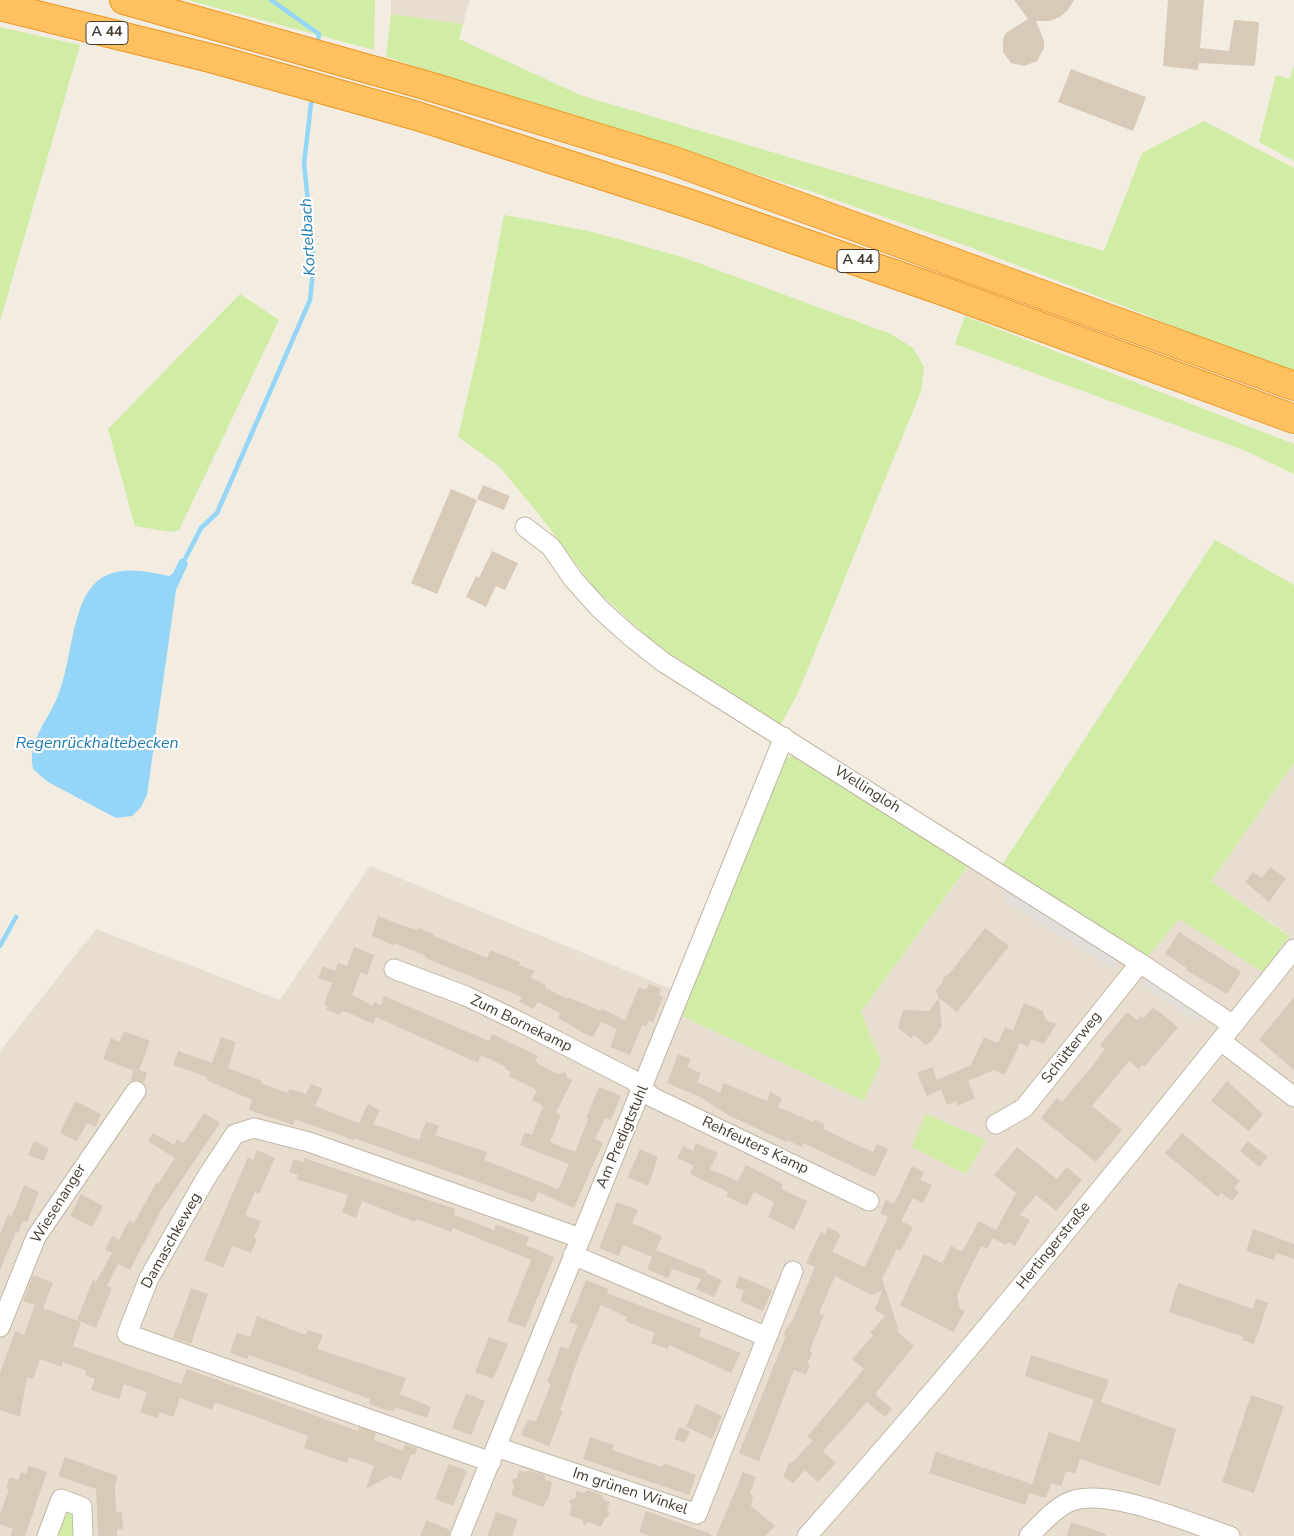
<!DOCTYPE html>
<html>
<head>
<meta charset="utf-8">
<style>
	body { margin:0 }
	canvas { display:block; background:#f3ece1 }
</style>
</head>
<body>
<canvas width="1294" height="1536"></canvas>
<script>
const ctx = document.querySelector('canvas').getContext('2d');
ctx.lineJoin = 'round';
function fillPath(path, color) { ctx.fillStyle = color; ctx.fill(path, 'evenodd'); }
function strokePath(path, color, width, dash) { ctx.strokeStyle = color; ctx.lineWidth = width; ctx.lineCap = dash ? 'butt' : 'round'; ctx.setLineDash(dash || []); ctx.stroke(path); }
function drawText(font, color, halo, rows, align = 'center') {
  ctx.font = font + ' "Nunito Sans",sans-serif'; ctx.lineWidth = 4.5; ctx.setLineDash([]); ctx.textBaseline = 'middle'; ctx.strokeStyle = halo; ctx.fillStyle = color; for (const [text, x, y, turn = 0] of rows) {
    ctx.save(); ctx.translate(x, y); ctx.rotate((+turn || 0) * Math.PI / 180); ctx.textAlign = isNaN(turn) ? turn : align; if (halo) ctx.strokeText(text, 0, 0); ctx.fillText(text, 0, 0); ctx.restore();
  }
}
fillPath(new Path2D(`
	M391,0H470L463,24L391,14Z
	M1294,763V1536H0V1051L96,929L280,1000L370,866L691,997L683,1017L881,1062L861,1012L978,853L1146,959L1178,919L1289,935L1211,881Z`), '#e7decf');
fillPath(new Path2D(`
	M187,0H375L374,50Z
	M391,14L463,24L459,39L580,95L1104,251L1142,153L1204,121L1294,168V376L1141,313L967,246L816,193L386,57Z
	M0,27L80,45L0,321Z
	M1294,65V161L1259,142L1276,75L1290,79Z
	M504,215L589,231L682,257L891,334L913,348L924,367L921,391L798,693L780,726L654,643L593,587L545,522L499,466L458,437L479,347Z
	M240,294L279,320L179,530L171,532L135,526L108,429Z
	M965,316L1294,444V474L1246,451L955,344Z
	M1215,540L1294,585V763L1211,881L1289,936L1263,972L1179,919L1146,959L1000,868Z
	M796,755L968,866L861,1012L881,1062L864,1101L682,1016L783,758Z
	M926,1114L986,1140L966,1174L912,1147Z
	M64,1510L73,1511L77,1536H52Z`), '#d0eca5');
fillPath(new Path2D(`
	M1011,888L1121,957L1113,969L1003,900Z
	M1148,974L1203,1009L1196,1020L1141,985Z`), '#e2dfdb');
fillPath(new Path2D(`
	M180,559H185L188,564L176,590L147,795L141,807L132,816L116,818L48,782L33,769C27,742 47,722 57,698C69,669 70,635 81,606C85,595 94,581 105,576C125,566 148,572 169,576L173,573Z`), '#95d5f7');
strokePath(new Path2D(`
	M271,0L319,34L317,46
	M185,559L201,528L217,513L310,300L314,261L304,163L312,96
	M0,946L16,917`), '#95d5f7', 4.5);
fillPath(new Path2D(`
	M1014,0H1074L1068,10L1060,17L1050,21H1036L1044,41V48L1037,61L1024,66L1011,63L1003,52V39L1006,33L1028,19Z
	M1168,0H1204L1200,48L1229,51L1234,20L1259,22L1255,66L1199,63L1198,70L1163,66Z
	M1071,69L1146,97L1133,131L1058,102Z
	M483,485L510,496L504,510L477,499Z
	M451,489L477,500L437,594L411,583Z
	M492,551L518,563L505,590L496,586L486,607L466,597L476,576L479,578Z
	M1270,867L1286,878L1269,902L1245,882L1253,872L1262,878Z
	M378,916L401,925L418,930L419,928L434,934V936L487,958L490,950L520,962L519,965L534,971L531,978L546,985L545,988L567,999L568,997L601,1011L602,1009L625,1020L639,987L646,990L649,984L661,989L659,995L663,997L653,1022L649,1020L646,1026L642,1025L630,1055L610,1047L617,1029L601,1022L593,1037L587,1035L558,1018L560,1013L538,1002L534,1009L519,1002L522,997L425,958L426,956L394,943L393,945L372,936Z
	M985,928L1009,946L957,1012L939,998L936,990L943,981V978L950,973Z
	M1179,932L1241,972L1227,994L1186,970L1187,968L1165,954Z
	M354,947L374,955L367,975L361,972L352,995L373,1006L375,1002L381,1005L384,996L489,1041L492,1034L538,1056L535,1062L558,1074L565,1072L567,1078L572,1080L556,1113L561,1115L550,1142L575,1152L588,1119L586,1118L599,1087L621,1096L611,1120L605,1118L595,1139L603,1143L574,1208L538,1192L534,1202L354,1138L353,1140L295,1119L293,1125L249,1110L252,1100L206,1080L207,1077L173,1065L178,1051L212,1063L221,1037L236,1042L228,1068L262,1081L261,1083L288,1093L289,1089L306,1094L311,1084L323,1089L315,1106L359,1123L368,1104L380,1110L373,1124L419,1140L426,1121L439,1126L435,1135L487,1152L484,1160L558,1189L569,1164L520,1145L525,1132L532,1135L543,1106L532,1100L537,1090L509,1076L511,1072L505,1069L506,1067L481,1055L478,1063L376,1017L373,1024L349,1013L342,1011L340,1015L326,1009L328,1006L324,1004L332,983L318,978L323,966L335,971L338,963L347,966Z
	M1294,997V1070L1259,1040Z
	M939,998L942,1026L931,1042L926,1045L914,1035L911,1038L898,1028L903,1010L929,1011Z
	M1024,1003L1043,1011L1046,1020L1056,1024L1044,1044L1031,1039L1028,1047L1020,1043L1005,1075L994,1070L968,1081L975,1098L958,1106L956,1101L947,1105L941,1090L927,1096L917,1073L932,1067L937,1080L971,1065L984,1037L998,1043L1005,1027L1013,1030Z
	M1153,1007L1178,1027L1145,1066L1142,1065L1139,1069L1129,1061L1092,1106L1122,1130L1096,1162L1041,1118L1057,1098L1062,1102L1093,1065L1105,1049L1100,1045L1127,1012L1137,1020L1141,1016L1144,1018Z
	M124,1031L150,1041L139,1070L147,1073L144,1083L137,1080L130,1081L134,1071L103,1059L111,1038L119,1042Z
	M678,1054L691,1059L687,1067L701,1073L697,1082L720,1093L724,1083L767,1101L770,1092L782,1098L778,1107L813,1122L814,1119L825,1124L823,1129L857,1145L873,1152L877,1144L888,1149L875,1177L803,1143L801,1147L787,1140L786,1142L728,1115L698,1096L667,1083Z
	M1227,1081L1263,1114L1249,1131L1211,1101Z
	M75,1101L101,1114L95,1127L87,1123L77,1141L60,1133Z
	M204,1113L220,1123L160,1212L130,1270L118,1264L107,1286L112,1288L96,1328L77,1320L93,1280L96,1282L112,1253L105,1250L112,1236L119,1240L129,1220L134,1223L156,1183L158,1184L175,1158L148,1141L153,1133L174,1145L177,1139L184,1143Z
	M1182,1133L1240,1181L1234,1188L1239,1192L1232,1201L1221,1193L1218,1197L1165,1153Z
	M34,1141L49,1148L44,1161L28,1155Z
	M1248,1141L1268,1157L1259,1167L1240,1151Z
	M696,1143L718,1153L710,1169L738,1181L746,1165L783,1184L781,1189L807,1201L794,1230L768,1217L774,1202L754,1192L747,1206L726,1196L728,1192L690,1174L694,1166L677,1158L683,1146L693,1151Z
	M1017,1147L1057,1179L1067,1167L1082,1180L1056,1211L1036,1195L1020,1215L1030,1220L1015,1246L1008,1242L1006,1245L993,1238L987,1249L981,1246L957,1295L960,1309L965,1311L953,1332L900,1305L924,1254L942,1263L951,1246L962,1252L979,1221L996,1230L1016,1193L994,1175Z
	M640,1149L658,1157L648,1186L628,1177Z
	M257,1150L275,1158L259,1194L255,1192L245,1215L261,1221L254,1237L257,1239L251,1253L232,1246L223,1268L204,1260L248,1157L253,1160Z
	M304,1158L455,1209L454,1215L494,1230L496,1224L529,1237L526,1245L554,1257L525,1328L507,1321L531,1260L453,1228L451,1232L416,1219L415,1222L362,1201L356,1218L342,1212L348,1195L296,1179L298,1175L289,1172L294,1159L303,1162Z
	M912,1166L924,1172L920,1180L932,1185L923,1203L913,1198L901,1221L913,1227L901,1251L897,1249L882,1279L898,1328L897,1331L914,1346L875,1394L892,1409L885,1417L867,1402L823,1451L836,1463L818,1482L805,1470L793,1483L783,1477L789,1462L791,1464L813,1440L807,1437L864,1369L852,1359L873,1335L870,1333L885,1316L875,1310L882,1291L871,1295L835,1276L819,1313L824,1315L810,1350L812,1354L807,1364L810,1365L806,1375L794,1370L759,1461L739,1453L785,1338L784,1333L793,1319L815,1267L806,1263L821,1232L825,1234L828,1227L841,1234L832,1252L865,1267L888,1217L880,1213L886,1200L894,1204Z
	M24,1185L39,1192L27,1222L23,1221L18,1233L16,1232L0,1270V1234L8,1215L12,1216Z
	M81,1194L103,1206L92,1227L70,1216Z
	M617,1202L638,1210L632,1223L662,1236L656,1250L707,1271L706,1273L722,1280L714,1297L696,1289L701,1279L672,1269L668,1278L647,1269L652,1257L623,1245L619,1256L599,1248Z
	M1253,1229L1294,1244V1259L1276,1253L1274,1260L1246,1251Z
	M33,1275L53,1283L43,1308L81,1322L73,1346L181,1384L187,1369L358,1431L359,1427L376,1433L374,1440L411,1454L401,1480L390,1476L366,1489L374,1466L349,1457L347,1463L304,1448L308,1436L215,1402L212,1410L180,1398L173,1417L160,1412L158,1418L140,1412L147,1392L124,1384L119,1399L91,1390L95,1379L85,1375L87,1371L63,1362L62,1367L40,1359L33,1379L27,1377L20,1417L0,1410V1373L15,1331L24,1335L35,1305L23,1301Z
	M739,1276L772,1290L763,1311L740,1301L744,1291L735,1287Z
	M586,1280L608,1289L607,1293L702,1329L699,1336L741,1353L731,1373L669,1345L668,1349L651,1343L655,1333L625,1321L627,1317L601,1305L580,1353L560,1410L563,1411L549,1446L521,1435L528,1420L536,1421L551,1384L547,1382L561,1346L568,1349L578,1325L569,1322Z
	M1178,1283L1253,1309L1256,1299L1268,1303L1254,1344L1242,1340L1244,1337L1169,1312Z
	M191,1288L208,1294L191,1344L173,1338Z
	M257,1316L306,1335L308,1330L323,1335L317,1349L406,1378L400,1394L431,1407L427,1418L395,1407L394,1411L386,1410L369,1404L370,1399L302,1374L249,1355L247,1359L230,1353L237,1332L250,1337Z
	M489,1337L508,1344L493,1379L475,1372Z
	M1031,1355L1109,1380L1101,1402L1176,1429L1160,1486L1080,1459L1075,1474L1066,1471L1061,1486L1051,1483L1046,1498L1029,1493L1025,1505L929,1473L936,1452L1032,1484L1049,1432L1079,1442L1094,1400L1025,1376Z
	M466,1393L485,1401L471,1435L452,1428Z
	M1251,1395L1284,1406L1254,1493L1222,1482Z
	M696,1404L722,1416L712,1439L686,1427Z
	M679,1427L690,1431L685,1443L674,1439Z
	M590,1437L614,1445L612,1450L662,1467L664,1463L696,1475L689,1495L583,1459Z
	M405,1444L417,1448L415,1455L402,1451Z
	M65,1457L118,1476L115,1485L116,1512H122L123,1530L117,1529V1536H98L96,1489L58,1476Z
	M449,1464L467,1471L453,1506L435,1499Z
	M29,1466L47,1472L25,1536H10L13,1529L0,1524V1515L9,1489L6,1488L10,1477L18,1480L21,1472L26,1474Z
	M519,1470L525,1472L530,1470L544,1475L546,1480L552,1482L549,1496L543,1507L511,1495L514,1486L511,1480L517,1478Z
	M743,1472L756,1477L750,1494L753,1496L751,1506L775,1526L765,1536H716Z
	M588,1490L602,1495L604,1500L610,1502L607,1510L610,1515L605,1518L601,1527L589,1522L584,1525L582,1520L569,1515L572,1506L569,1501L575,1498L577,1491L583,1493Z
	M646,1511L711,1534V1536H649L639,1532Z
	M496,1512L518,1520L512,1536H487Z
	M426,1520L450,1530L449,1536H420Z
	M1071,1522L1106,1534L1105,1536H1067Z`), '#d8cab8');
const minor = new Path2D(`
	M525,527L551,547L573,579L600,609L630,636L663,662L1140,963L1233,1025
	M394,969L466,996L522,1023L633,1080L652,1097L869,1201
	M1221,1041L1294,1097
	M996,1124L1024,1108L1140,963
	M0,1327L36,1237L136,1091
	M767,1337L793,1271
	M496,1447L697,1514L767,1337L573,1255
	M491,1462L127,1334L149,1278L206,1178L235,1134L254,1128L309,1142L580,1238
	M47,1536L61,1499L82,1507L83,1536
	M460,1536C569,1270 675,1003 784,737
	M807,1536C976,1346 1135,1148 1294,949
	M1029,1536C1040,1525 1053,1510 1067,1503C1102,1484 1192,1524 1230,1536`);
const highway = new Path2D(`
	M124,0L425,85L674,161L1294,386
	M0,6L214,59L417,116L691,204L943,291L1294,419`);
strokePath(minor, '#c1b7a6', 21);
strokePath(highway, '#ed9621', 30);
strokePath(minor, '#fff', 19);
strokePath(highway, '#ffc160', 28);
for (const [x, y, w] of [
	[107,33,42],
	[858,261,42]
]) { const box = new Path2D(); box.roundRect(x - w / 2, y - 11.5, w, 23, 4); ctx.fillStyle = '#fff'; ctx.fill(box); strokePath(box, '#443c31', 1); }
drawText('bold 14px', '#443c31', null, [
	["A 44",107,33],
	["A 44",858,261]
]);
drawText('15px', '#443c31', '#fff', [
	["Wellingloh",867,790,32],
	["Zum Bornekamp",521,1024,26],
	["Schütterweg",1072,1048,-52],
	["Am Predigtstuhl",623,1137,-67],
	["Rehfeuters Kamp",755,1146,25],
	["Wiesenanger",59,1204,-58],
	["Damaschkeweg",172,1241,-61],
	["Hertingerstraße",1054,1246,-51],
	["Im grünen Winkel",630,1492,18]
]);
drawText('italic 16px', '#207cb2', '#fff', [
	["Kortelbach",309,237,-93],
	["Regenrückhaltebecken",97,744]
]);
</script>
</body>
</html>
